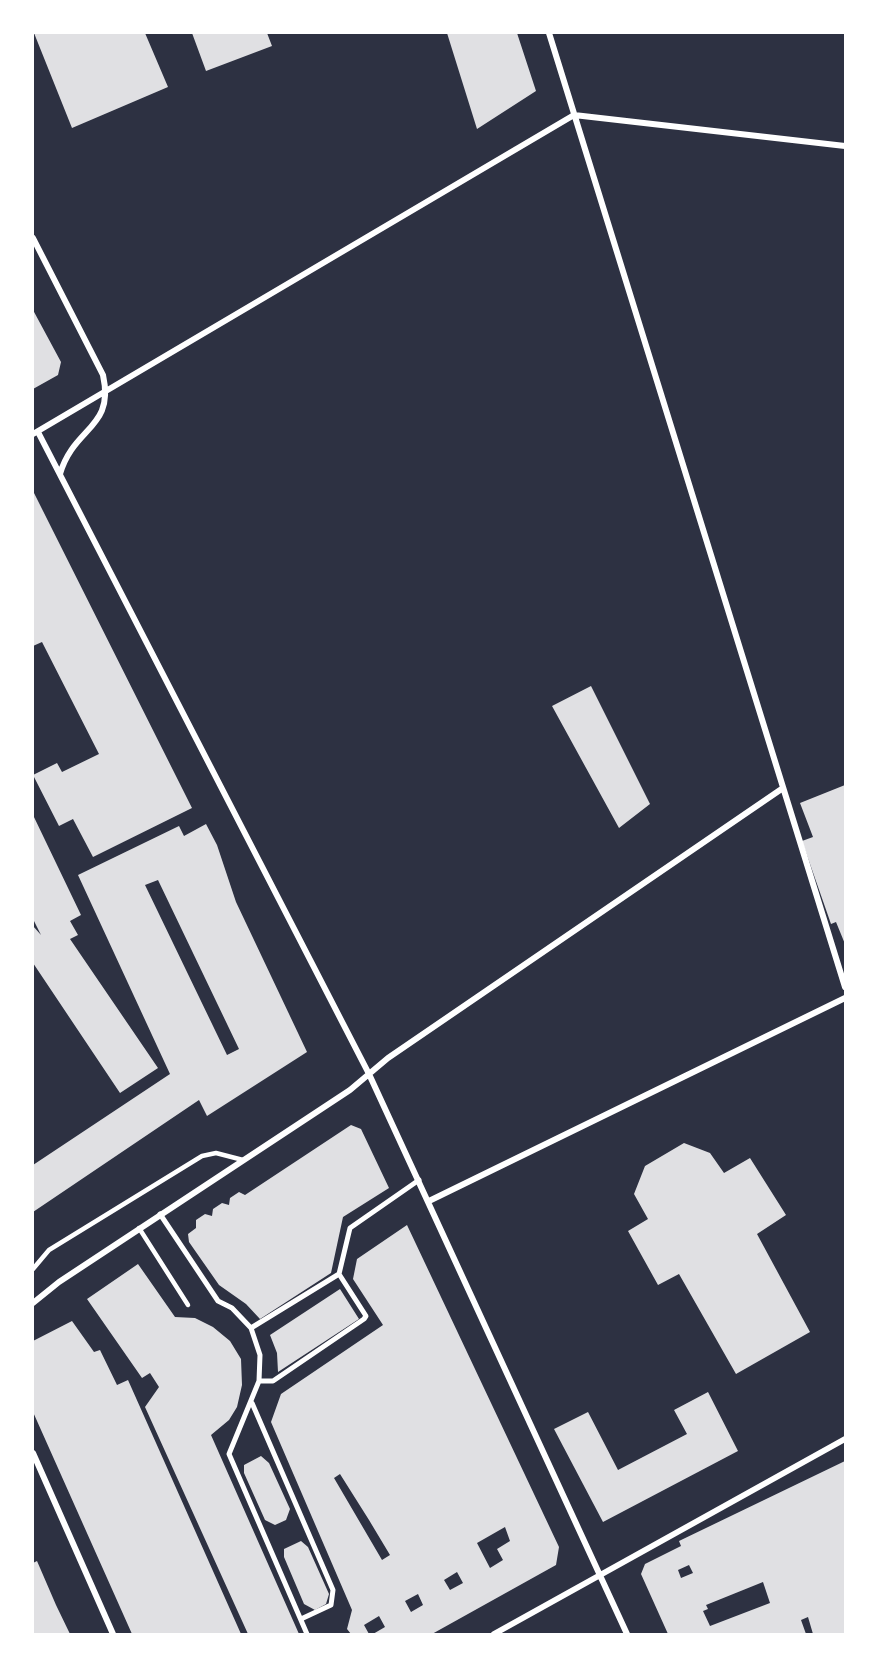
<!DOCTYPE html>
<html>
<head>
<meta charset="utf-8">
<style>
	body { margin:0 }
	#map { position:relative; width:878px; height:1667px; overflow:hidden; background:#2d3142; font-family:"Roboto Condensed",sans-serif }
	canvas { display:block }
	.frame { position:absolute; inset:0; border:34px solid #fff; pointer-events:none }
</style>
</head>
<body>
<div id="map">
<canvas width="878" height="1667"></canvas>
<div class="frame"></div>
</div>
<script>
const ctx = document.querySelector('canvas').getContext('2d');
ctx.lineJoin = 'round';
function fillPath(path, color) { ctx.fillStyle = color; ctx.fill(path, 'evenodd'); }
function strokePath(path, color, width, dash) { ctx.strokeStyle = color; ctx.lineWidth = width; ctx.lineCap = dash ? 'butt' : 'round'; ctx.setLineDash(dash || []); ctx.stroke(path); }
fillPath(new Path2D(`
	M34,33H145L168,87L72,128Z
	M192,33H267L272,46L206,71Z
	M447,33H517L536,91L477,129Z
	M33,310L61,362L58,375L33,389Z
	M33,491L192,808L93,857L73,819L59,826L33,775L57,763L62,772L99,754L42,642L33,646Z
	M591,686L650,804L619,828L552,706Z
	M845,785V944L836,922L831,924L802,841L813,837L800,803Z
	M33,815L81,915L70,921L78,935L70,939L158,1068L120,1093L33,963V926L41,935L33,919Z
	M206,824L217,845L236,902L307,1052L207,1116L199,1100L33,1212V1165L170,1074L78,875L179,826L184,836ZM158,880L239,1049L227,1055L145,885Z
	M351,1125L361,1129L389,1188L343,1217L331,1273L260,1319L246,1304L219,1285L189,1242L188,1234L196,1228V1220L205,1214L212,1216L213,1209L222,1203L229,1205L230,1198L239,1192L245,1195Z
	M684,1143L710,1153L724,1173L750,1158L786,1215L757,1234L810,1332L736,1374L679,1274L658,1285L628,1231L648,1219L634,1194L645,1166Z
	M407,1225L559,1547L556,1565L432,1634H373L385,1627L379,1616L364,1625L369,1634H351L347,1629L352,1610L271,1422L281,1394L383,1325L353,1279L357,1259ZM340,1474L369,1520L390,1555L382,1560L334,1478ZM505,1527L510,1541L497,1549L503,1560L490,1568L477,1543ZM457,1572L463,1583L450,1590L444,1580ZM418,1594L423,1605L411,1612L405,1601Z
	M138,1264L175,1317L195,1318L213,1327L230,1341L241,1359L242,1385L237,1407L229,1420L211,1435L299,1634H248L145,1407L159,1387L150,1373L142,1378L87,1299Z
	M340,1289L359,1319L278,1372L277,1353L270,1335Z
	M72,1321L94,1352L100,1350L117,1385L128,1380L241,1634H132L33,1412V1341Z
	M708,1392L738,1451L603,1522L554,1429L588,1412L618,1470L687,1434L674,1410Z
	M261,1456L269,1463L290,1509L286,1520L275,1525L265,1520L244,1473V1465Z
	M845,1461V1634H813L808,1617L801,1620L806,1634H668L641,1574L645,1564L681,1546L679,1541ZM689,1565L693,1573L681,1578L678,1570ZM763,1582L770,1603L710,1626L703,1611L708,1609L706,1605Z
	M301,1541L308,1547L329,1594L326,1604L315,1610L304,1604L284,1557V1549Z
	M37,1561L56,1605L70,1634H33V1563Z`), '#e0e0e3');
strokePath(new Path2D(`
	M139,1228L188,1305
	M33,1269L49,1250L202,1156L216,1153L243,1160`), '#fff', 4.5);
strokePath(new Path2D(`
	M160,1214L218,1301L232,1308L251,1328L260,1355L259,1381L229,1454L307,1634
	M251,1328L339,1274L350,1228L419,1180
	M259,1381H273L364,1319L366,1316L339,1274
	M252,1403L333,1590L331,1605L301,1619`), '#fff', 5);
strokePath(new Path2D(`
	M549,33L845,987
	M33,238L103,375C115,429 74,426 60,474
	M38,432L369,1074L627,1634
	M33,434L574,115L845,146
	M429,1201L845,998
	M33,1303L59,1282L350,1090L388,1058L783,788
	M33,1453L113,1634
	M494,1634L845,1439`), '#fff', 6);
</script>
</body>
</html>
